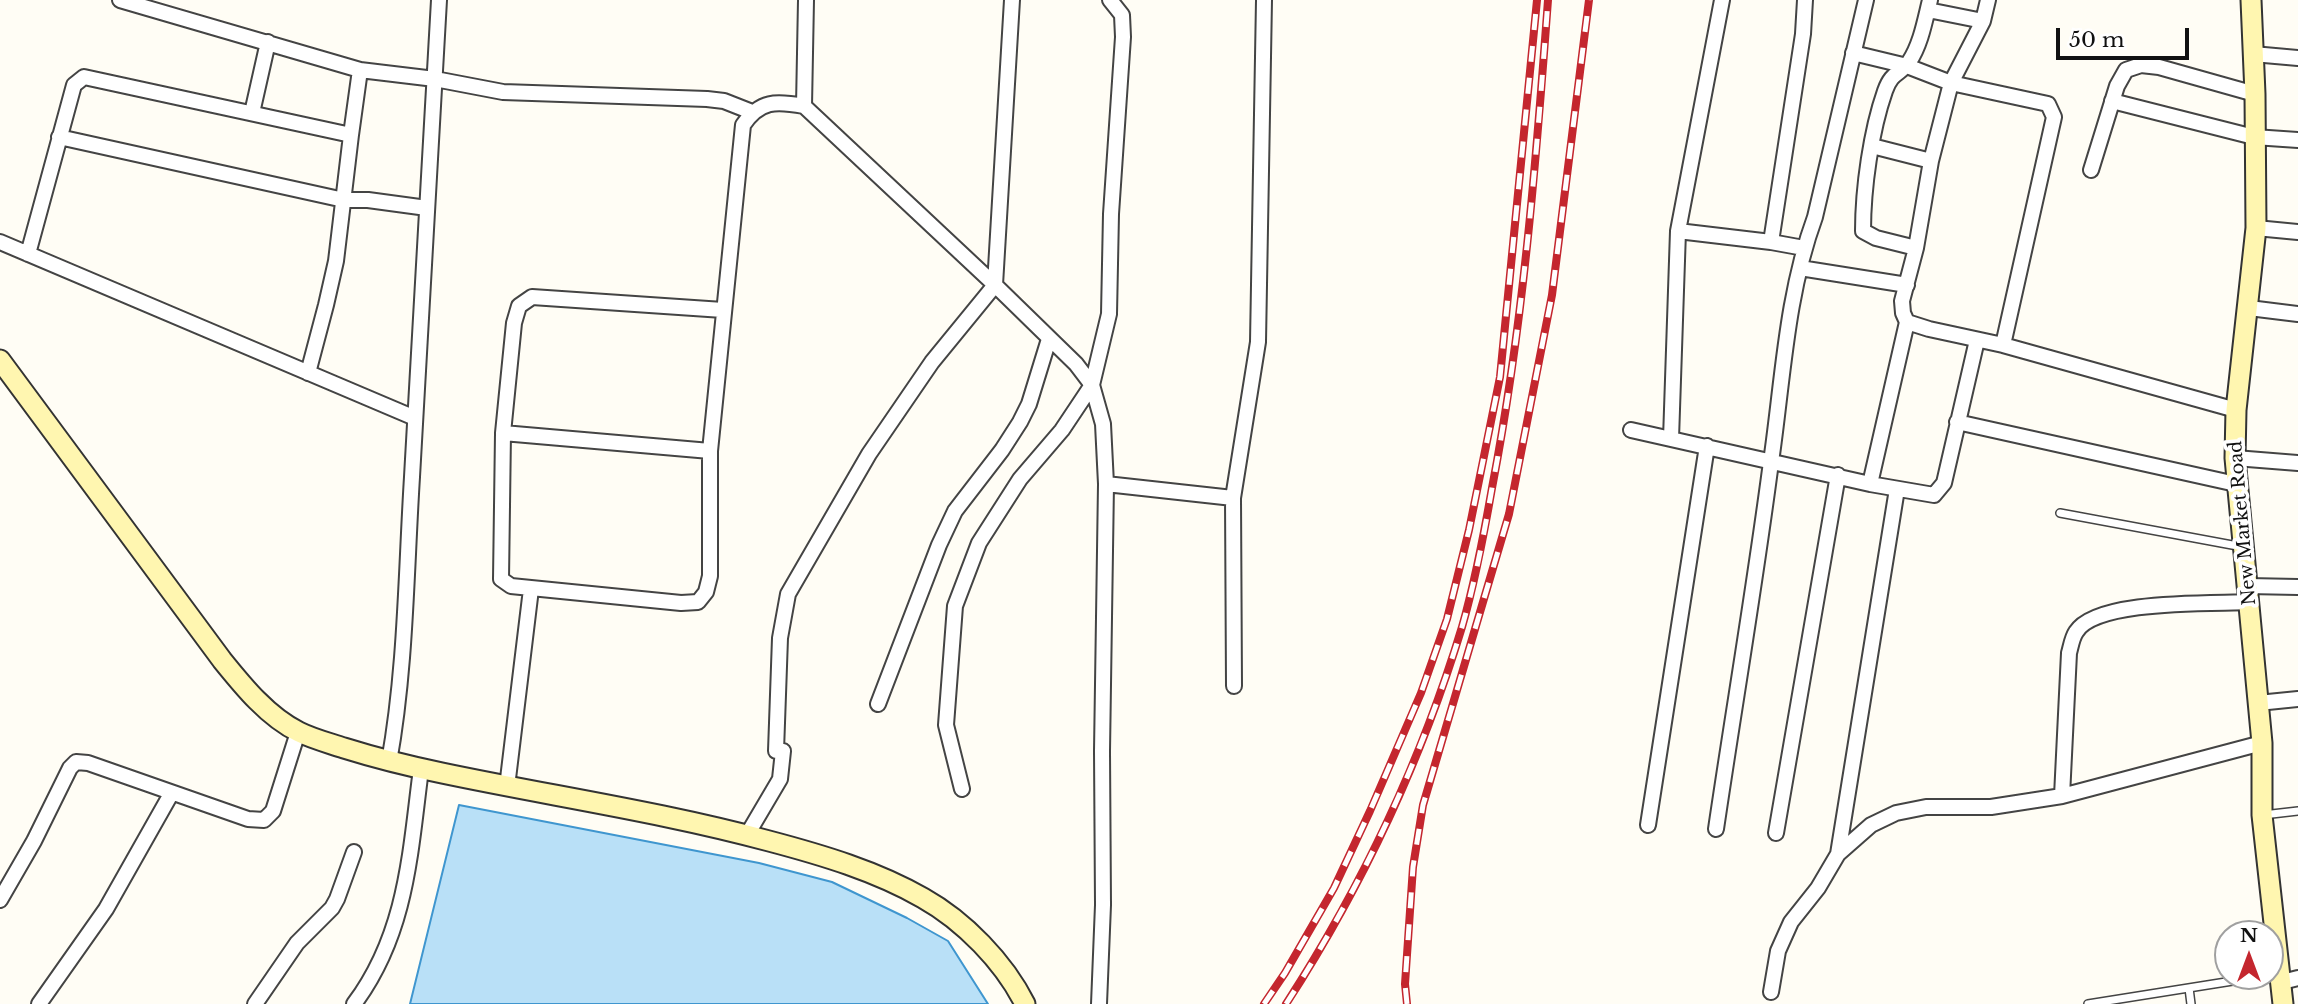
<!DOCTYPE html>
<html>
<head>
<meta charset="utf-8">
<style>
	body { margin:0 }
	#map { position:relative; width:2298px; height:1004px; overflow:hidden; background:#fffdf5; font-family:"Libre Baskerville",serif }
	canvas { display:block }
	.north { position:absolute; left:2214px; top:920px; width:70px; height:70px; box-sizing:border-box; background:#fff; border:2px solid #a0a0a0; border-radius:50%; rotate:0deg; font-size:19px; font-weight:700; line-height:28px; text-align:center; color:#111 }
	.north::after { content:''; display:block; margin:auto; width:24px; height:32px; background:#c4262e; clip-path:polygon(50% 0,100% 100%,50% 72%,0 100%) }
	.scale { position:absolute; left:2056px; top:28px; width:133px; height:32px; box-sizing:border-box; border:4px solid #111; border-top:0; padding-left:9px; font-size:21px; line-height:24px; white-space:nowrap; color:#111; -webkit-text-stroke:5px #fff; paint-order:stroke }
</style>
</head>
<body>
<div id="map">
<canvas width="2298" height="1004"></canvas>
<div class="north">N</div>
<div class="scale">50 m</div>
</div>
<script>
const ctx = document.querySelector('canvas').getContext('2d');
ctx.lineJoin = 'round';
function fillPath(path, color) { ctx.fillStyle = color; ctx.fill(path, 'evenodd'); }
function strokePath(path, color, width, dash) { ctx.strokeStyle = color; ctx.lineWidth = width; ctx.lineCap = dash ? 'butt' : 'round'; ctx.setLineDash(dash || []); ctx.stroke(path); }
function drawText(font, color, halo, rows, align = 'center') {
  ctx.font = font + ' "Libre Baskerville",serif'; ctx.lineWidth = 7; ctx.setLineDash([]); ctx.textBaseline = 'middle'; ctx.strokeStyle = halo; ctx.fillStyle = color; for (const [text, x, y, turn = 0] of rows) {
    ctx.save(); ctx.translate(x, y); ctx.rotate((+turn || 0) * Math.PI / 180); ctx.textAlign = isNaN(turn) ? turn : align; if (halo) ctx.strokeText(text, 0, 0); ctx.fillText(text, 0, 0); ctx.restore();
  }
}
const water = new Path2D(`
	M459,805L759,863L832,882L907,918L948,941L988,1004H410Z`);
fillPath(water, '#b9e0f7');
strokePath(water, '#3f96cf', 2);
const lane = new Path2D(`
	M2060,513L2243,547
	M2263,815L2298,811
	M2189,988L2191,1004
	M2088,1004L2264,976`);
const street = new Path2D(`
	M120,0L360,70L351,135
	M806,0L804,106L995,285L1076,364L1092,385L1103,424L1106,484L1102,751L1103,905L1099,1004
	M1988,0L1983,21L1951,83L1931,161L1916,248L1902,301L1903,313L1907,322L1929,329L2003,345L2236,410
	M1928,10L1983,21
	M1853,53L1907,66L1951,83L2048,104L2054,117L2003,345
	M2253,54L2298,58
	M360,70L435,79L503,92L707,99L724,101L752,112
	M2112,101L2254,137L2298,140
	M252,113L268,42
	M59,137L344,200H368L427,208
	M1872,146L1931,161
	M2091,170L2117,86L2126,70L2141,65L2159,67L2255,94
	M2256,228L2298,232
	M1678,231L1771,242L1804,248
	M0,242L415,418
	M1771,242L1803,34L1805,0
	M1916,248L1876,238L1863,231C1863,188 1871,131 1885,91C1892,71 1900,75 1909,62C1921,44 1925,20 1930,0
	M28,254L74,85L84,77L351,135L336,261L326,305L308,373
	M1800,268L1907,285
	M2249,308L2298,314
	M723,310L532,297L519,306L514,323L503,433L501,579L511,586L681,603L698,602L706,592L710,576V451L743,125C760,100 776,101 804,106
	M1957,422L2236,484
	M1631,430L1870,484L1934,495L1944,483L1977,340
	M503,433L710,451
	M1671,439L1678,231L1722,0
	M2235,458L2298,463
	M1106,484L1233,498
	M1870,484L1907,322
	M2248,586L2298,587
	M1234,686L1233,498L1258,342L1264,0
	M2258,703L2298,699
	M878,704L939,545L955,511L1002,450L1020,422L1029,404L1049,339
	M776,751L780,638L788,594L869,454L932,362L995,285L1012,0
	M389,762C406,668 406,572 412,477C422,318 431,159 439,0
	M507,787L531,589
	M962,789L946,725L955,606L979,543L1020,479L1062,430L1092,385L1109,314L1111,214L1123,37L1122,15L1110,0
	M2062,796L2069,653C2071,646 2072,638 2076,632C2096,599 2213,604 2250,602
	M1648,825L1707,446
	M1716,829C1734,707 1755,585 1771,462C1783,380 1786,296 1815,217L1866,0
	M1776,833L1838,475
	M747,835L780,779L783,751
	M1838,854L1897,489
	M0,900L34,841L70,768L76,762L88,763L248,819L264,820L273,811L298,732
	M2282,982L2298,978
	M1771,992L1778,951L1791,922L1818,888L1838,854L1871,825L1896,813L1926,807H1991L2062,796L2262,743
	M39,1004L106,909L171,794
	M255,1004L297,943L332,908L337,899L354,852
	M354,1004C407,933 410,853 421,769`);
const secondary = new Path2D(`
	M2251,0L2255,94L2256,228L2236,410L2235,458L2262,743V815L2283,1004
	M0,360L222,660C243,686 268,717 299,732C313,739 329,743 344,748C376,758 408,766 442,773C551,796 662,812 769,841C822,855 876,871 923,898C964,921 1004,962 1025,1004`);
strokePath(lane, '#444', 10);
strokePath(street, '#444', 18);
strokePath(secondary, '#333', 23);
strokePath(lane, '#fff', 7);
strokePath(street, '#fff', 14);
strokePath(secondary, '#fff6b0', 19);
const rail = new Path2D(`
	M1264,1004L1285,973L1334,888L1370,811L1421,693L1447,619L1469,530L1500,377L1537,0
	M1286,1004C1361,888 1422,759 1462,627C1475,582 1484,534 1492,488C1523,327 1536,163 1548,0
	M1407,1004L1405,984L1413,867L1423,805L1509,514L1552,295L1589,0`);
strokePath(rail, '#c4262e', 8);
strokePath(rail, '#fff', 5, [16]);
drawText('18px', '#111', '#fff', [
	["New Market Road",2243,523,-95]
]);
</script>
</body>
</html>
